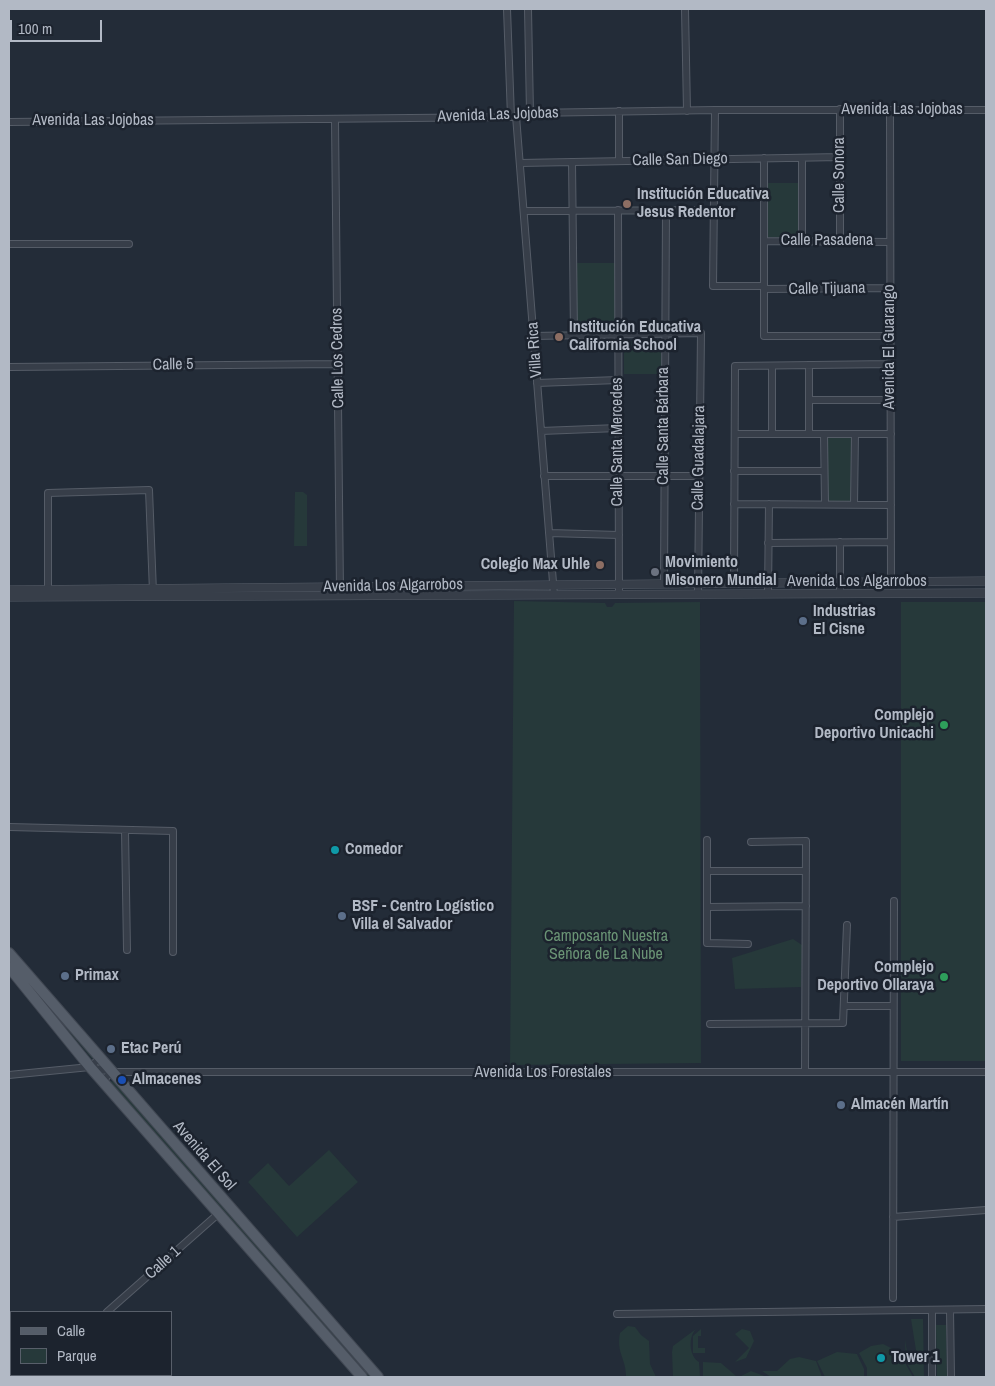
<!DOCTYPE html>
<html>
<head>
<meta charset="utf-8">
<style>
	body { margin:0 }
	#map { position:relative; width:995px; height:1386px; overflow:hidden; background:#232c38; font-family:"Archivo Narrow",sans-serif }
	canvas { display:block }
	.frame { position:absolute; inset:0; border:10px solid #b2b9c5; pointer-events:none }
	.legend { position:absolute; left:10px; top:1311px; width:162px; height:65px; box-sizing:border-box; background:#1c232e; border:1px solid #585f6a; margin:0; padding:6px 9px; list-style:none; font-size:15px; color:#b2b9c5 }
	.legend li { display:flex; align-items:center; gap:10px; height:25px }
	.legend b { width:25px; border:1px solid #585f6a }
	.scale { position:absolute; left:10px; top:20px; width:92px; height:22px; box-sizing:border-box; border:2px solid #b2b9c5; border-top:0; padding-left:6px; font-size:15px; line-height:18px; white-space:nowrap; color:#b2b9c5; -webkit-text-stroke:4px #1c232e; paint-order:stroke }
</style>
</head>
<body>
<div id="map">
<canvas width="995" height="1386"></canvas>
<div class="frame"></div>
<ul class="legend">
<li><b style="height:6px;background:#555d69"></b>Calle</li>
<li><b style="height:14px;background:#26393a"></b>Parque</li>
</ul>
<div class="scale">100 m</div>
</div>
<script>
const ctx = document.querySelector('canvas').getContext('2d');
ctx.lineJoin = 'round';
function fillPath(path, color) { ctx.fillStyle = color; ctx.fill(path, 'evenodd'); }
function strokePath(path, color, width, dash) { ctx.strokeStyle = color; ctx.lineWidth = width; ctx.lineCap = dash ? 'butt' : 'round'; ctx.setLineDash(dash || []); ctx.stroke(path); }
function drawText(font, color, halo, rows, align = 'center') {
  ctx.font = font + ' "Archivo Narrow",sans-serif'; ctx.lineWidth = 5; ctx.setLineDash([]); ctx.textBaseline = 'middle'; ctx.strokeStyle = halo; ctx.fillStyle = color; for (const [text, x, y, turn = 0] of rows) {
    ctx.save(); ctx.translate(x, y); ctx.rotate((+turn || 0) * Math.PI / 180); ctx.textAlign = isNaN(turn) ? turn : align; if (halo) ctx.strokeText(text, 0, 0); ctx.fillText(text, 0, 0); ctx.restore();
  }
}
fillPath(new Path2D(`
	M767,183H799L798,238L767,237Z
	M576,263H615V326L577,327Z
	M624,341H661L662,374H624Z
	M828,437H853L852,501H827Z
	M295,492H303L307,495V546H294Z
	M514,601L605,603L607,607H612L615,603L700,602L701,1063L510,1065Z
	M901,602H986V1061H901Z
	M793,939L802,945L801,987L735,989L732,958Z
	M9,958L92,1057L93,1060L9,961Z
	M111,1081L114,1082L375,1377H369L110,1084Z
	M329,1150L358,1182L297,1237L248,1182L268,1163L289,1186Z
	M911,1319H923L924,1377H915L906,1362L905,1339L909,1365L918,1363Z
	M936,1325H946L947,1377H937Z
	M628,1326L635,1327L641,1335L649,1341L650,1364L656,1377L626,1376C626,1359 616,1352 620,1333Z
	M696,1329C688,1337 689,1356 699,1362L700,1377H673L672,1352L673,1346Z
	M701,1329V1336H698V1348H705V1353H693V1336Z
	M742,1329L750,1331L754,1341L746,1358L735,1362L749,1348L735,1334Z
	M883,1344L899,1352L913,1377H867V1368L859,1353L871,1346Z
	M837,1352L857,1354L864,1369V1377H825L817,1361Z
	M799,1357L816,1361L822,1377H771L762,1371H777L790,1359Z
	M703,1362L721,1363L736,1376L703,1377Z
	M751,1371L767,1377H739Z`), '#26393a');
const minor = new Path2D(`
	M507,9L511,117
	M528,9L530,113
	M685,9L687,111
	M840,109V241
	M715,110L713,286H764
	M619,111V161
	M890,111L891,582
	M516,116L554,595
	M335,120L340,592
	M9,122L511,117L530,113L715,110H986
	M764,158V336H890
	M802,158V241
	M572,162L574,335
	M520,163L840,157
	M618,210L619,595
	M524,211L713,210
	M764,241L890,242
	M9,244H129
	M764,289L890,288
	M533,336L701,333L698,594
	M809,365V434
	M772,366V434
	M9,367L338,364
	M537,383L618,380
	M809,400H891
	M541,431L618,428
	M735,434H891
	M824,434L825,504
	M734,471H824
	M544,476H699
	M734,504L891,505
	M854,505L855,434
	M549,533L619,535
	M840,542V594
	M768,543L891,542
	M734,582L735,366L890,364
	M664,583L666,210
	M48,593V493L149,490L153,592
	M768,594L769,504
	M9,827L173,831V952
	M125,830L127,950
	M707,840V943L748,944
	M751,842L806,841L805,1072
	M707,871H806
	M707,907L806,906
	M846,1006H893
	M710,1024L843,1023L847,925
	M91,1067L111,1072
	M9,1075L90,1067L99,1059
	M103,1081L111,1072H986
	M893,1217L986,1210
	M893,1298L894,901
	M932,1310V1377
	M950,1310L951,1377
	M107,1312L218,1214
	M617,1314L986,1309
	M34,1377L37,1375`);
const tertiary = new Path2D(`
	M9,590L986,581
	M9,597L986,593`);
const primary = new Path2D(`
	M9,953L378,1377
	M9,967L90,1067L362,1377`);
strokePath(minor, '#555c67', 8);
strokePath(tertiary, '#555c67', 9);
strokePath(primary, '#404752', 12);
strokePath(minor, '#373e49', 6);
strokePath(tertiary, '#373e49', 8);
strokePath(primary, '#555d69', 10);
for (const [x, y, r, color] of [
	[627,204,5,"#8d6e63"],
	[559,337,5,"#8d6e63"],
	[600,565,5,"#8d6e63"],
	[655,572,5,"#6b7280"],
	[803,621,5,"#5c6f8a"],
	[944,725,5,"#2e9e5b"],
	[335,850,5,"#0f9aa8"],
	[342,916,5,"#5c6f8a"],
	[65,976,5,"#5c6f8a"],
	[944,977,5,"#2e9e5b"],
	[111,1049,5,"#5c6f8a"],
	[122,1080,5,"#1a4fb4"],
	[841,1105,5,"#5c6f8a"],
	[881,1358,5,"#0f9aa8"]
]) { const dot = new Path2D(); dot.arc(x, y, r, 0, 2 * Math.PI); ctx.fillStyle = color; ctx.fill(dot); strokePath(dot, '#1c232e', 2); }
drawText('16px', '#b2b9c5', '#1c232e', [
	["Avenida Las Jojobas",902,110],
	["Avenida Las Jojobas",498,115,-2],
	["Avenida Las Jojobas",93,121],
	["Calle San Diego",680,160,-1],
	["Calle Sonora",840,175,-90],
	["Calle Pasadena",827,241],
	["Calle Tijuana",827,289,-1],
	["Avenida El Guarango",890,347,-90],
	["Villa Rica",535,350,-94],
	["Calle Los Cedros",338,358,-91],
	["Calle 5",173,365,-1],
	["Calle Santa Bárbara",664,426,-90],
	["Calle Santa Mercedes",618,442,-90],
	["Calle Guadalajara",699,458,-89],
	["Avenida Los Algarrobos",857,582],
	["Avenida Los Algarrobos",393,586,-1],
	["Avenida Los Forestales",543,1073],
	["Avenida El Sol",204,1156,49],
	["Calle 1",163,1263,-42]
]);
drawText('bold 16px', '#b2b9c5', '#1c232e', [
	["Institución Educativa",637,195],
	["Jesus Redentor",637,213],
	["Institución Educativa",569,328],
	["California School",569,346],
	["Movimiento",665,563],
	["Misonero Mundial",665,581],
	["Colegio Max Uhle",590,565,"right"],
	["Industrias",813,612],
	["El Cisne",813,630],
	["Complejo",934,716,"right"],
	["Deportivo Unicachi",934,734,"right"],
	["Comedor",345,850],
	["BSF - Centro Logístico",352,907],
	["Villa el Salvador",352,925],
	["Complejo",934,968,"right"],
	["Deportivo Ollaraya",934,986,"right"],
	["Primax",75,976],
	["Etac Perú",121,1049],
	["Almacenes",132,1080],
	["Almacén Martín",851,1105],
	["Tower 1",891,1358]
], 'left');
drawText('16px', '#6a9475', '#1c232e', [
	["Camposanto Nuestra",606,937],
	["Señora de La Nube",606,955]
]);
</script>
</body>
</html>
